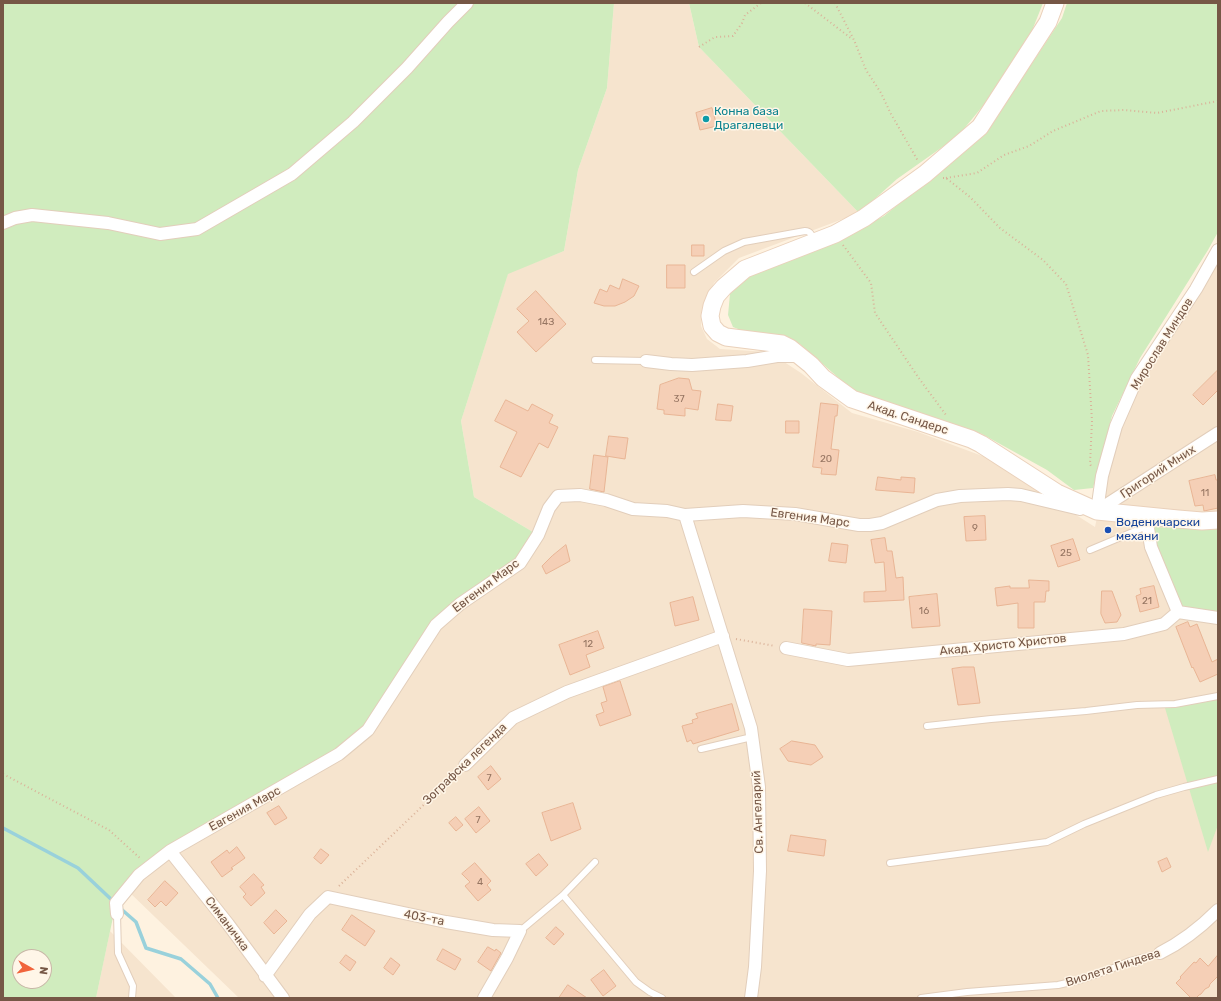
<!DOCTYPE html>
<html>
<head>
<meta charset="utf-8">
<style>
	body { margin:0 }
	#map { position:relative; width:1221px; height:1001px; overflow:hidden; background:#fef2e0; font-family:Rubik,sans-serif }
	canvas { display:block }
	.frame { position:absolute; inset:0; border:4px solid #765746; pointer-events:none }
	.north { position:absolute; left:12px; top:949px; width:40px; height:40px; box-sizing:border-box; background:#fff6e8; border:1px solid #c8b6a7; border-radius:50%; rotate:98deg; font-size:11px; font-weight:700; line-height:16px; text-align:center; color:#765746 }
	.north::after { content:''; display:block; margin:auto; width:14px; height:18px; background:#f1643c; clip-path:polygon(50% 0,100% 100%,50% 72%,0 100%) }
</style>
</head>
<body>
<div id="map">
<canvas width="1221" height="1001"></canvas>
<div class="frame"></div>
<div class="north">N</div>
</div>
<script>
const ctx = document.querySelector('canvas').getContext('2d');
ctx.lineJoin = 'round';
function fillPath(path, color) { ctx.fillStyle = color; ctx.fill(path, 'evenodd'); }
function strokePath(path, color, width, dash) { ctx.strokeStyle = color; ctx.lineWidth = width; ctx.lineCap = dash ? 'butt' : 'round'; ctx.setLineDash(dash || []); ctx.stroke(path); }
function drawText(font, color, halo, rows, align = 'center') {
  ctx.font = font + ' Rubik,sans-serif'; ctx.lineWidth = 3; ctx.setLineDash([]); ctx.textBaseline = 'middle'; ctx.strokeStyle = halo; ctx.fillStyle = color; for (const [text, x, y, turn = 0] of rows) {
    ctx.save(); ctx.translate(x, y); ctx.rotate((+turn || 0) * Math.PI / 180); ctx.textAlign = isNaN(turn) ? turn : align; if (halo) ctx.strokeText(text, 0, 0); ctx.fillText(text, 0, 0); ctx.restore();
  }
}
fillPath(new Path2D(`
	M614,3H689L699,47L859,213L739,258L714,283L702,308L701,326L707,339L720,349L769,352L801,373L852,413L918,432L985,457L1095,527L1116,426L1218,250V998H239L127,890L436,625L538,535L474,497L461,421L508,273L564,251L578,170L607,88Z
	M110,931L176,998H96Z`), '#f6e4ce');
fillPath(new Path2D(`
	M3,3H614L607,88L578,170L564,251L508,274L461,421L474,497L538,535L520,563L436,625L368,730L170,851L116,903L96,998H3ZM20,957H44V981H20Z
	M689,3H1043L1020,61L958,136L897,179L859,213L699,47Z
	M1067,3H1218V232L1208,250L1140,358L1112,416L1093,488L1074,490L1047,470L982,434L858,395L800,344L777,338L748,333L733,327L728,315L730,294L750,274L832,243L884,216L985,134L1062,18Z
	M1152,527L1209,529L1218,527V616L1179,614L1154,550Z
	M1218,696V825L1208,852L1165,708Z`), '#d0ecbe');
strokePath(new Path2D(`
	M3,828L78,868L114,902
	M120,908L136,922L146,948L181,959L210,984L218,998`), '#99d1db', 3.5);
const building = new Path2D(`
	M712,108L717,126L700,130L696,113Z
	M692,245H704V256H692Z
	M667,265H685V288H667Z
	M623,279L639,286L634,296L625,302L615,306H604L594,303L600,289L607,292L610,285L619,289Z
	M536,291L566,324L536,352L517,332L529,321L517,309Z
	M1218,370V390L1203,405L1193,395Z
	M679,378L689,379L692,390L701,391L698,410L685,408V416L664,414V410L657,409L660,385Z
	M506,400L528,411L532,404L553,415L549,423L558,427L548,448L539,443L521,477L500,467L517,432L495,421Z
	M821,403L838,405L837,416H835L831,449L839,450L836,475L821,474L822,468L813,467Z
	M718,404L733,406L731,421L716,420Z
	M786,421H799V433H786Z
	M609,436L628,438L625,459L606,456Z
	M594,455L608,457L604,492L590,489Z
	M1215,475L1216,480H1218V508L1204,511L1203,505L1195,506L1189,481Z
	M878,477L901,480V477L915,478L914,493L876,490Z
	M985,516L986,540L966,541L964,517Z
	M885,538L887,551H892L896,578L903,577L904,600L864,602V592L886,591L884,562L875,563L871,540Z
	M1073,539L1080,560L1058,567L1051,546Z
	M832,543L848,545L846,563L829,561Z
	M566,545L570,561L546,574L542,566L552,556Z
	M1029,580L1049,581V591H1046L1045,602H1034V628H1018V603L997,606L995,588L1010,586V588H1029Z
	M1154,586L1159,607L1140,612L1136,596L1141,594L1140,589Z
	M1102,591H1112L1121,615L1117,622L1105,623L1101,614Z
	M937,594L940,626L912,628L909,597Z
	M693,597L699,620L675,626L670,603Z
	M804,609L832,611L830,645L816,644V646L802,643Z
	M1188,622L1190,627L1197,624L1212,662L1218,659V674L1200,682L1193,667L1192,668L1176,627Z
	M598,631L604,648L586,655L590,667L570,675L559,645Z
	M963,667H974L980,703L958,705L952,669Z
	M620,681L631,715L600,726L596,715L604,712L601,703L607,701L603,687Z
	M732,704L739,730L693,744L691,740L687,742L682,726L693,723L692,720L698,718L696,714Z
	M792,741L815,745L823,757L811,765L788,761L780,749Z
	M491,766L501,779L488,790L478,777Z
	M573,803L581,829L551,841L542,813Z
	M279,806L287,818L275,825L267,813Z
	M479,807L490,821L476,833L465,819Z
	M456,817L463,825L456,831L449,823Z
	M791,835L826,840L824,856L788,851Z
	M237,847L245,858L231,868L233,869L222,877L211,862L227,850L229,853Z
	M321,849L329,855L321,864L314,858Z
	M539,854L548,865L536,876L526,864Z
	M1167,858L1171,867L1162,872L1158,862Z
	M475,863L491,881L487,885L491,890L478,901L465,886L470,882L462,874Z
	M254,874L264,885L261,887L265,893L251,906L243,897L246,894L240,887Z
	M165,881L178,893L166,906L161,901L155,907L148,900Z
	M276,910L287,921L274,934L264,923Z
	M352,915L375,931L365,946L342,930Z
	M556,927L564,934L554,945L546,938Z
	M488,947L495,951L496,949L501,953L491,971L478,962Z
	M443,949L461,959L455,970L437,960Z
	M346,955L356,962L350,971L340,963Z
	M1218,955V976L1210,984L1209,987L1205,989L1201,994L1199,995L1196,998H1191L1176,983L1181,978L1180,977L1194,962L1196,963L1200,958L1208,966Z
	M391,958L400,965L393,975L384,968Z
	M604,970L616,986L603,996L591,980Z
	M568,985L587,998H559Z`);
fillPath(building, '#f5cfb6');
strokePath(building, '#e9b595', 1);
const lane = new Path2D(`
	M694,272L724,251L744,242L805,231C811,231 812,236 814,241
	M595,360L646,361
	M1090,550L1147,526
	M927,726L991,719L1086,711L1137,705L1175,704L1218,696
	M701,749L752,737
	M890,863L1047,842L1084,824L1156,795L1184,787L1218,779
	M563,895L636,982L650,992L662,998
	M117,914L118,953L133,986L132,998
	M520,931L563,895L595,862
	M921,998L967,992L1058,985L1080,980L1106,971L1130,961L1160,953`);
const street = new Path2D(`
	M3,223L15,218L32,215L108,223L160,234L197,229L292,174L353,122L407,68L448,22L467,3
	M646,361L671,364L692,365L747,361L777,356H799
	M1097,511L1102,476L1116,426L1137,378L1196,289L1218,250
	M1097,511L1218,433
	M685,515L751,728L759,787L760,871L755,967L751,998
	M1146,516L1151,547L1178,612
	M1178,612L1218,618
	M786,648L848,660L1124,634L1164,624L1178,612
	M465,765L513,718L567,692L723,636
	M170,851L228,924L283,998
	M117,914L116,903L139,875L170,851L339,754L368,730L436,625L460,604L520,563L538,535L549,508L558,496L580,495L606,500L633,509L667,511L685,515L743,511L795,514L859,525H870L882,523L937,500L960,496L1008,494L1021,495L1080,509
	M1160,953C1182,942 1201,927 1218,910
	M265,976L310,914L328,897L446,922L493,930L520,931L507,958L484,998`);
const secondary = new Path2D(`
	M1055,3L1048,22L980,127L925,174L864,218L835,234L745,269L724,287L716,296L712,306L710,316L712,326L718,333L726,337L782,344L790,348L811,365L823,378L852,399L971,439L981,444L1057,493L1097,511L1178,519L1202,521L1218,520`);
strokePath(lane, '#e2cebb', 8);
strokePath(street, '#e2cebb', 14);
strokePath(secondary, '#ead1bb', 19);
strokePath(new Path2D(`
	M805,3L852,39
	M835,3L854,40L866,70L881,93L891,114L918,161
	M1215,3L1218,6
	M699,47L715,37L733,36L742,23L745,15L761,3
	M943,178H946L970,197L1000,228L1043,260L1066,284L1088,355L1092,421L1090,464L1092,468
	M946,178L977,173L1004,155L1029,146L1053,131L1101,111L1124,110L1157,113L1218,101
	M843,245L871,283L875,313L918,377L946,415
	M736,639L775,646
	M3,774L109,830L141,859
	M339,886L457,773`), '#dab299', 2, [1, 3]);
strokePath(lane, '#fff', 6);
strokePath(street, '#fff', 12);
strokePath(secondary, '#fff', 17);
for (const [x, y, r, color] of [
	[706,119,4,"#0f9aa8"],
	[1108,530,4,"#1a4fb4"]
]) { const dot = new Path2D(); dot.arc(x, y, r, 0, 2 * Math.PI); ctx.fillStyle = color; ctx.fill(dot); strokePath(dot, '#fff6e8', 1.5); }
drawText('10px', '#967562', null, [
	["14З",546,322],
	["37",679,399],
	["20",826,459],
	["11",1205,493],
	["9",975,528],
	["25",1066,553],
	["21",1147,601],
	["16",924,611],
	["12",588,644],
	["7",489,778],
	["7",478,820],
	["4",480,882]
]);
drawText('12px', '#0d838f', '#fff6e8', [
	["Конна база",714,112],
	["Драгалевци",714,126]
], 'left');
drawText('12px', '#765746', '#fff6e8', [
	["Мирослав Миндов",1162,344,-58],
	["Акад. Сандерс",908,418,18],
	["Григорий Мних",1158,472,-33],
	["Евгения Марс",810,518,8],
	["Евгения Марс",486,586,-37],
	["Акад. Христо Христов",1003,645,-6],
	["Зографска легенда",465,764,-44],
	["Евгения Марс",245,809,-29],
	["Св. Ангеларий",758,812,-92],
	["403-та",424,918,11],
	["Симаничка",227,924,53],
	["Виолета Гиндева",1113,968,-18]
]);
drawText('12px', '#164399', '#fff6e8', [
	["Воденичарски",1116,523],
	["механи",1116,537]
], 'left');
</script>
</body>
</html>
